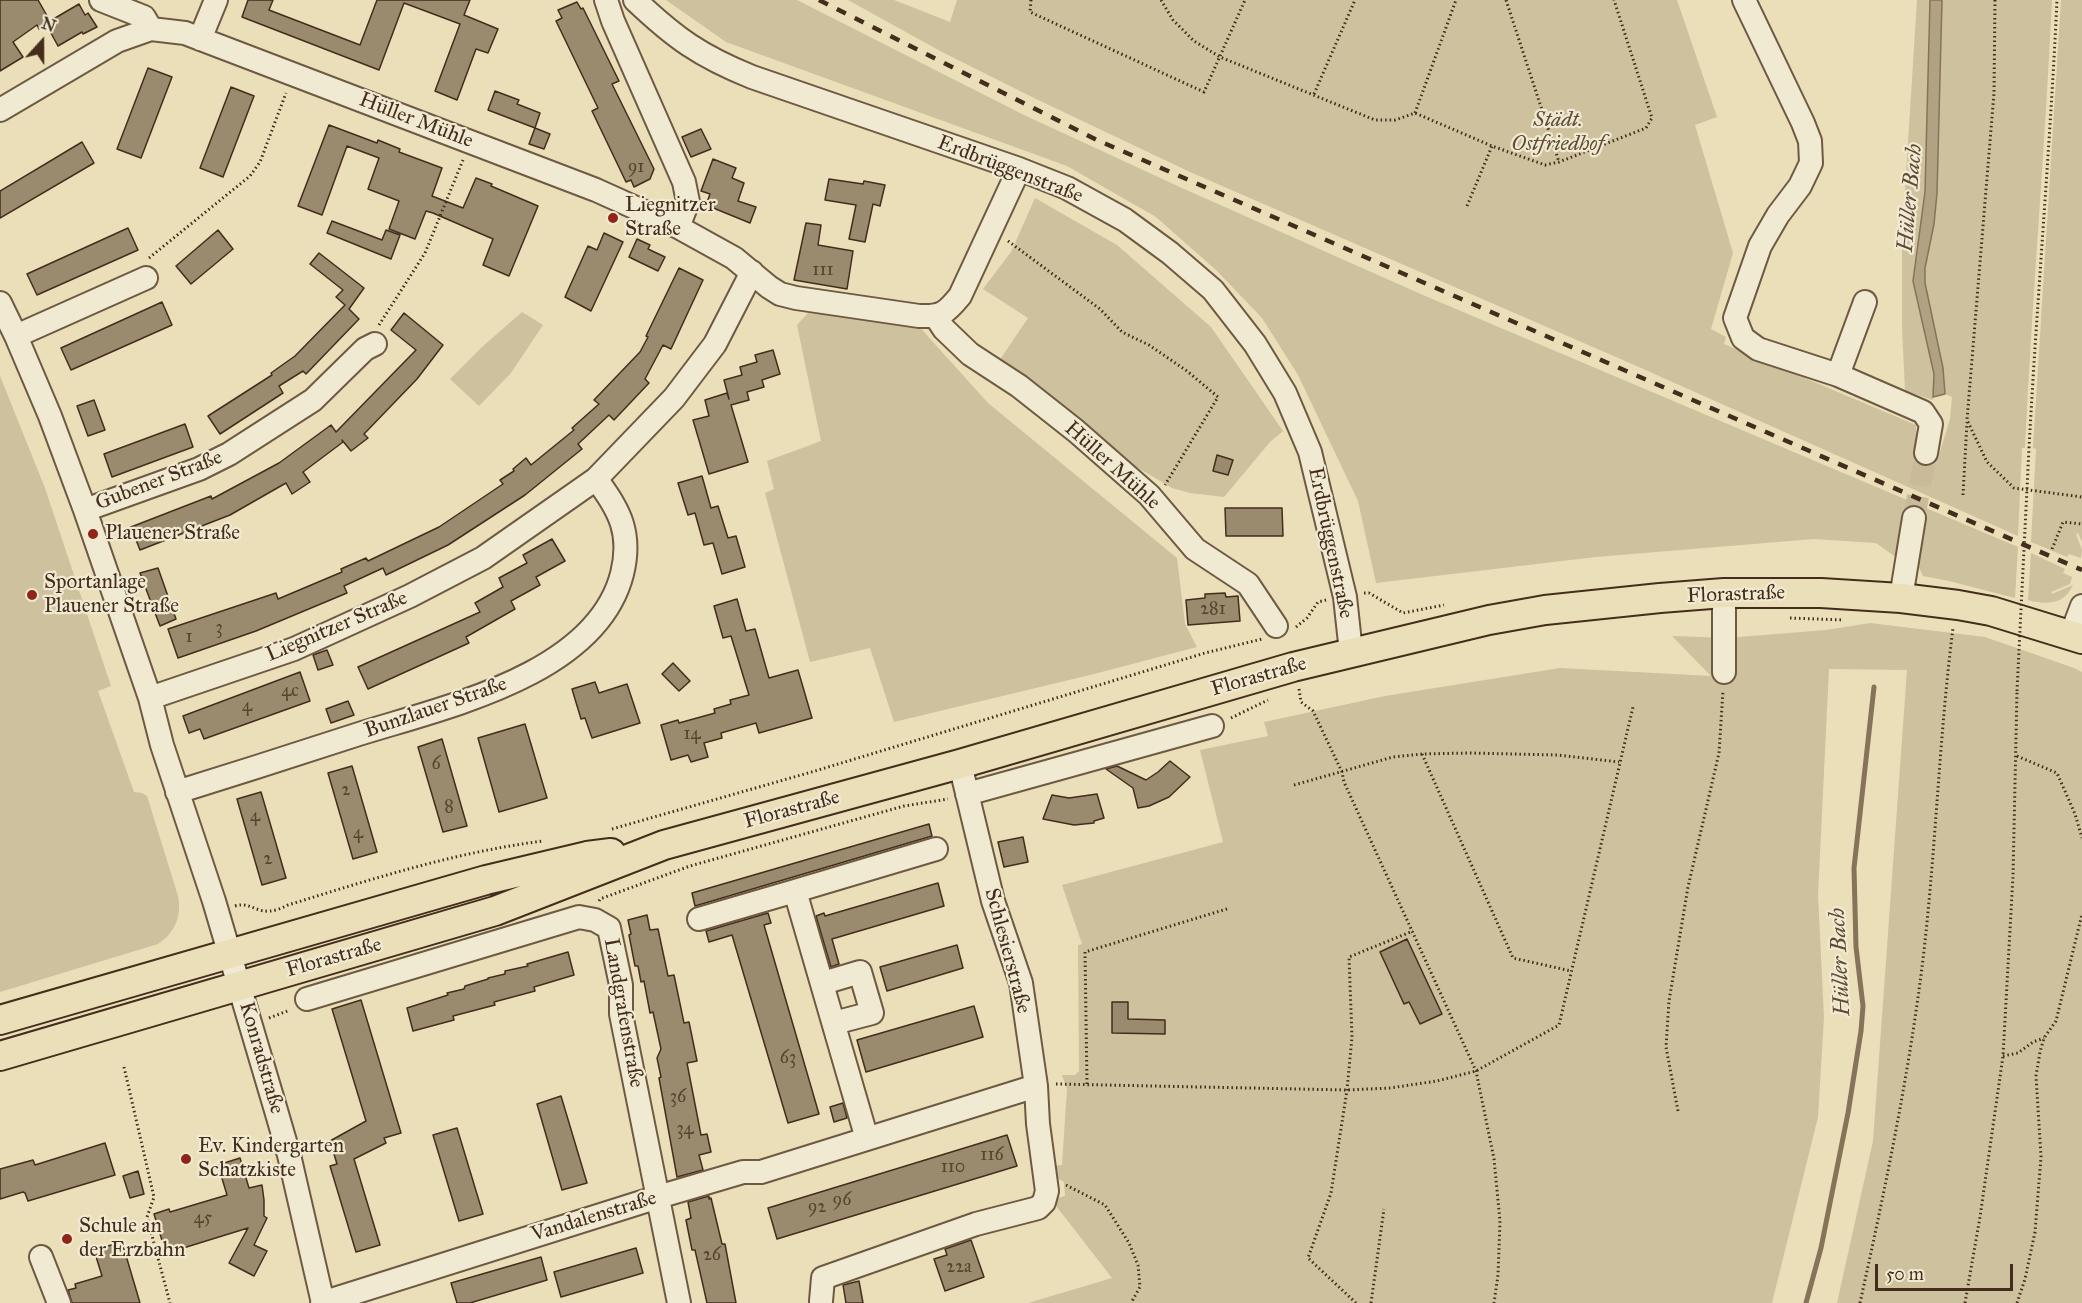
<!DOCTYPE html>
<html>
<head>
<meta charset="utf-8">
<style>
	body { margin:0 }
	#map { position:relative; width:2082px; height:1303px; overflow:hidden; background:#eadfb9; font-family:"IM FELL Great Primer",serif }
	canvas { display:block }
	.north { position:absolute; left:12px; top:12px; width:60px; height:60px; -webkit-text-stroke:4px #f1ead2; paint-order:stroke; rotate:21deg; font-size:16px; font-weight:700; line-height:24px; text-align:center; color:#442d1c }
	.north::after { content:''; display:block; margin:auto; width:21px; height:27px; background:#442d1c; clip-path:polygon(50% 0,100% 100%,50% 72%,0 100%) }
	.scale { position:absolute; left:1875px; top:1264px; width:138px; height:27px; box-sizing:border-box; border:3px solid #442d1c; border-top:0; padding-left:8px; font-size:18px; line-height:21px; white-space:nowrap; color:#442d1c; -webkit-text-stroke:4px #f1ead2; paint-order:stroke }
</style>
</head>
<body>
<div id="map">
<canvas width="2082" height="1303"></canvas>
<div class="north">N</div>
<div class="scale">50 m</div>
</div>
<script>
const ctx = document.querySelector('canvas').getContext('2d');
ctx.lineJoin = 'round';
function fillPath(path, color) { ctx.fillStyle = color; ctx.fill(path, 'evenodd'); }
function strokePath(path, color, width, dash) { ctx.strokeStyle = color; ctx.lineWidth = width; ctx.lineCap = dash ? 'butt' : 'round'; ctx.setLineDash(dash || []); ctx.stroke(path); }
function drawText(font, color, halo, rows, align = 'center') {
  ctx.font = font + ' "IM FELL Great Primer",serif'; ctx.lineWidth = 4.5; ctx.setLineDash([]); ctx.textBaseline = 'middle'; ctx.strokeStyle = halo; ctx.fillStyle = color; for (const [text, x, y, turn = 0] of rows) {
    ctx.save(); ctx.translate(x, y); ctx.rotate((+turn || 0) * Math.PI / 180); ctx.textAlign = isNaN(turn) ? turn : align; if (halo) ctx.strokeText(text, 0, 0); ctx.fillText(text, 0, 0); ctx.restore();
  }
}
fillPath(new Path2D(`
	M666,0H797L1024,115L1182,188L1423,295L2018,547L2015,598L1949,581L1923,576L1913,555L1897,558L1876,543L1814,539L1596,557L1376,583L1358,501L1298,375L1262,318L1216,270L1156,217L1067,166L726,42Z
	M848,0H894L950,22L957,0H1677L1717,117L1695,125L1733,253L1711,329L1726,337L1724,344L1916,425V449L1938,458L1950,419L1952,397L1945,394L1943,368L1925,283V268L1934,224L1937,193L1942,0H2052C2045,149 2032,299 2025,448H2022L2018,536L1632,364L1190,172L1034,98L942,52Z
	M1917,0H1930L1925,192L1913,281L1934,374L1933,400L1905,391L1902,327V238Z
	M2061,0H2082V542L2078,533L2076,534L2082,550L2081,558L2069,554L2067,557L2031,542L2036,449L2033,448Z
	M1035,198L1117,245L1211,327L1283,431L1270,442L1224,497L1190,493L1172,488L1128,462L997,364L1028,318L983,289L1011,252Z
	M522,312L543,325L511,373L479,406L450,379L482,347Z
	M808,313L916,323L988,403L1177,558L1185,624L1197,647L1094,674L894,722L870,648L810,662L765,493L774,489L767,461L821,441L797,325Z
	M0,376L45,488L111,686L98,691L134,792L142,793L147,796L178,896C182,916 175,933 158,944L0,992Z
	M2031,553L2065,569L2063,573L2072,577L2070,584L2051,592L2052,594L2073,585C2064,605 2046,605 2028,600Z
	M1870,623L1985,637L2074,668L2082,672V1303H1837L1873,1141L1907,670L1829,669L1818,895L1824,1017L1818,1117L1772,1303H1028L1112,1278L1053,1202L1054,1199L1065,1196L1064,1182L1057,1178L1052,1166L1062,1165L1067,1089L1062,1075H1075L1079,1071L1078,945L1082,944L1062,885L1223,842L1200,750L1268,736L1264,722L1385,696L1560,668L1711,676L1672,636L1726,638L1826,630Z`), '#cec19e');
const water = new Path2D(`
	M1930,0H1942L1937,193L1934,224L1925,268V283L1943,368L1945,394L1933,397L1934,374L1913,281L1925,192Z`);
fillPath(water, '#b2a284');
strokePath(water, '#86735a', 1.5);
strokePath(new Path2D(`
	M1806,1303L1821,1248L1848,1113L1861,1031L1863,1006L1856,947L1854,868L1874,687`), '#86735a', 5);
const building = new Path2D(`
	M0,0H38L50,21L79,4L85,15L88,13L97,27L83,34L82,32L58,46L46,24L39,29L37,25L13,42L23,57L0,71Z
	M248,0H273L269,10L360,45L377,0H470L464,15L498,29L488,53L476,49L457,100L435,91L460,24L404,3L379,70L242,17Z
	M577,2L581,9L583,8L619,81L612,84L654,169L650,179L634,187L631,180L626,182L592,111L598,108L556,21L562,18L558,10Z
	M148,68L172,77L141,158L117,149Z
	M231,87L254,96L223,177L200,168Z
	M495,91L519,100L517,104L540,113L535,128L488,110Z
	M329,125L377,143L378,140L400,149L399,152L442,168L432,196L463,208L476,178L492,184L491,186L538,206L509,276L483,265L493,239L433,213L426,211L415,239L389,229L399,201L368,189L379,158L347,146L322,215L298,206Z
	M535,128L550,134L544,149L529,144Z
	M701,129L711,149L691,157L682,137Z
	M82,142L94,163L0,218V191Z
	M713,159L736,168L732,178L744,183L738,201L756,207L750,223L706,205L710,194L701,191Z
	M829,179L863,184L864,181L885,185L880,206L873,204L865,242L849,239L856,205L825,200Z
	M332,221L382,240L386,230L400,235L391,259L327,233Z
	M806,223L821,225L818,245L853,251L847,289L794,280Z
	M128,228L138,250L37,295L27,274Z
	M218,230L233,249L191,284L176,266Z
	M604,233L623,242L591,311L565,297L588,246L597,250Z
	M637,239L650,245L648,249L665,257L658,271L629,257Z
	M319,253L364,288L349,309L359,319L306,374L303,371L279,386L283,393L220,434L208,416L272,375L271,373L295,356L345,305L336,297L343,290L310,264Z
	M679,268L703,280L671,349L663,345L645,379L649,383L614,420L609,415L578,444L582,449L525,495L448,545L386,575L383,568L344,586L347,593L256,631L178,658L168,629L276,593L278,599L342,572L341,569L366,558L368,561L439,527L503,484L500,480L514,471L513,469L526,458L531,465L574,430L572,428L599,404L594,400L640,352L648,337L646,336Z
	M162,302L172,325L71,370L61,348Z
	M404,313L443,345L417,379L364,434L368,438L351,451L342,440L343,442L303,472L310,482L292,494L286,483L230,515L140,550L131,527L211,496L212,499L279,463L331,425L336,432L416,350L391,330Z
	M773,350L780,374L762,380L764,387L747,392L749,400L731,405L748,462L709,474L693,420L709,416L705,400L727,393L729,399L724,380L742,375L740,367L757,362L755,355Z
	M94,400L105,430L88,436L77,406Z
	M185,424L193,447L112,477L104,454Z
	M1217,455L1233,460L1228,475L1213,471Z
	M702,476L711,508L718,506L728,538L736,536L745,567L722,574L713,543L704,545L695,513L688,515L678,483Z
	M1225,508H1282L1283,536H1226Z
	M552,539L565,561L536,577L540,585L511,601L515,609L466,637L469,643L368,689L358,667L480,612L475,603L503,587L499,578L527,563L523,555Z
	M158,568L176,619L160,626L140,573Z
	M1225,593L1226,597L1238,596L1240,621L1188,625L1186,600L1205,598V594Z
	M737,599L746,631L755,629L769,678L798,670L812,718L759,733L756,723L721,733L722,738L704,743L708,757L691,762L688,755L671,760L661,725L678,720L679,723L715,713L714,709L731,704L730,700L749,695L731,636L723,638L714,606Z
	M327,650L333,665L318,670L313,655Z
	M673,663L690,681L679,691L662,674Z
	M300,672L310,701L204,739L200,729L189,733L183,716Z
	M595,682L599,693L627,684L640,723L592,738L585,718L581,719L572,689Z
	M348,701L354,715L331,723L326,709Z
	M525,724L547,798L499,812L478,738Z
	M442,739L467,826L443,832L418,747Z
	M1170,761L1190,777L1169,797L1149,806L1138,808L1133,788L1106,769L1117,766L1146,780L1158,772Z
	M352,766L377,852L353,859L328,773Z
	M261,792L286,878L262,885L237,799Z
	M1097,794L1104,818L1094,821V823L1074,825L1043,819L1052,795L1069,798Z
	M929,824L932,836L695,906L692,893Z
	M1023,837L1028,862L1004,867L998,842Z
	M938,883L944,906L832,939L839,964L831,967L816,916L824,913L825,916Z
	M768,913L771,923L764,925L819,1114L788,1123L732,935L709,942L706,931Z
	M647,915L650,930L658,929L668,976L674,975L684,1023L689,1022L697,1061L687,1063L701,1135L707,1134L711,1152L699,1155L703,1170L677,1177L659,1078L661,1077L657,1058L661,1049L653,1012L650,1013L644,981L641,982L638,966H635L629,935L631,934L628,920Z
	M1407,939L1442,1014L1420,1024L1409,1002L1404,1004L1380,952Z
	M957,945L963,968L887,991L880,967Z
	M568,952L574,975L534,987L535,991L494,1002L495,1005L453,1016L454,1020L413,1031L407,1008L448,995L447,993L464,989L465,986L488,979V978L505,974V971L528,966L527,964Z
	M361,1000L401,1133L384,1138L386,1143L354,1159L380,1245L356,1252L330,1166L337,1164L330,1141L366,1121L332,1009Z
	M1112,1002H1128V1019L1165,1020V1034L1112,1033Z
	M974,1006L983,1037L866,1072L857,1040Z
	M561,1096L587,1183L562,1190L537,1104Z
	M843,1103L847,1118L834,1122L830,1107Z
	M457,1128L483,1214L459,1221L433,1135Z
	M1007,1135L1017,1166L777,1239L768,1208Z
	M105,1143L115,1175L28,1201L25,1193L23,1192L0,1199V1169L33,1160L35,1165Z
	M240,1158L249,1188L262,1185L264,1200V1216L267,1218L254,1245L267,1251L254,1276L229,1263L248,1228L180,1249L182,1253L167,1257L154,1214L169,1209L170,1212L227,1195L218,1165Z
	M138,1171L144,1194L130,1198L123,1176Z
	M709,1196V1199L711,1198L722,1244H725L736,1303H707L695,1250H692L686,1220L691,1218L688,1202Z
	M971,1240L984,1277L945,1291L934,1259L947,1255L945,1249Z
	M122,1242L140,1303H72L68,1290L76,1288L75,1284L102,1276L94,1250Z
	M636,1248L643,1273L561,1297L554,1272Z
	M541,1257L547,1280L470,1303H457L451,1283Z
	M859,1281L863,1303H846L843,1285Z`);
fillPath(building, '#9a8a6e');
strokePath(building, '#442d1c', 1.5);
strokePath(new Path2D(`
	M1914,518L1926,453`), '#c9bb9a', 22, [22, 11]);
const minor = new Path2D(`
	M101,0L144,17L151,29
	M606,0L613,21L684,182L688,202L678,227
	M635,0C675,38 700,56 752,77L1019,169L1067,188L1125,220L1170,253L1213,290L1255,344L1285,393L1310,452L1345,597L1351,652
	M1744,0L1803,123L1810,141L1811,163L1800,186L1778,215L1760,246L1735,318L1743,338L1758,349L1838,375L1923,412L1931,424L1926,453
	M200,39L216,0
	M0,110L117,41L151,29L185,33L596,190L678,227L734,258L769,287L780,294L796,298L919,316C942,317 946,313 960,296L1019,169
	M0,303L16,336L50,416L85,510L150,698L162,745L214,901L275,1107L289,1155L323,1303
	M936,317L944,329L970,354L1019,386L1076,431L1149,495L1195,549L1248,584L1276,626
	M16,336L146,278
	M1838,375L1865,302
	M85,510L199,469L229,454L313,400L365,349L375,344
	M1724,593V672
	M1901,598L1914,518
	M2071,635L2082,606
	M150,698L294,649L410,596L483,558L596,479L674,398L715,344L752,272
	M177,792C238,773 298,754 359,734C445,707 596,675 622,574C632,534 620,510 596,479
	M967,794L1212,726
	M699,919L795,891
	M823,983L860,972L872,1013L834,1023
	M307,999L579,917L595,920L609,928L621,985V1014L679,1303
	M867,1139L795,891L936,849
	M41,1257L59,1303
	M821,1301L823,1278L976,1224L1038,1208L1044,1202L1047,1191L1038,1124L1036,1086L1021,983L993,901L960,764
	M322,1303L658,1197L743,1172H761L1036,1086`);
const major = new Path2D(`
	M0,1020L486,880L587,856L611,853
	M0,1056L495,911L664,845L960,764L1293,667L1489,620L1545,610L1660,598L1724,593H1821L1901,598L1958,605L1991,611L2082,639`);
strokePath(minor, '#6e5a43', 26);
strokePath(major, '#442d1c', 32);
strokePath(new Path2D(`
	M1031,0L1030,12L1204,92L1245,0
	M1161,0L1173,20L1194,41L1220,57L1375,120H1395L1415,113L1492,146L1545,165L1559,162L1646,128L1652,118L1614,0
	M1506,0L1559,162
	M1995,0L1994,93L1967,420L1987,462L2014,488L2082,497
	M1314,94L1355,0
	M1415,113L1456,0
	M1467,206L1492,146
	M1008,241L1100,309L1122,332L1149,345L1187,371L1218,397L1165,485
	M149,258L250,176L260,162L286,93
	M379,325L425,253L463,160
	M2029,448C2037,299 2050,150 2057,0
	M1963,495L1967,422
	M2052,549L2063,522L2082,524
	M1364,593H1369L1403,613L1444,605
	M1790,618L1844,620
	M1296,627L1307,618L1318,602L1326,600
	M1299,689L1301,702L1313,711L1342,772L1344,782L1476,1071L1494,1159L1500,1221L1498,1275L1494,1303
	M1231,718L1268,700
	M1422,754L1513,958L1571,971
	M2017,756L2057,773L2075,814L2082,838
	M1294,785L1393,757L1422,754L1469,753L1557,755L1619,762
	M612,829L815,771L1205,653L1262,639
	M599,901L600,899L690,866L904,806L948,799
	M235,906C254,900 258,921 288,905C372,879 456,852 543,841
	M269,1018L290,1010
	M2003,1056L2018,1053L2033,1042L2044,1038
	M124,1067L154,1197L147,1217L170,1303
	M1056,1084L1347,1090L1390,1088L1437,1081L1476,1071L1559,1025L1633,707
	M1087,1084L1085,952L1230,908
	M1678,1111L1666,1047L1669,1001L1688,887L1719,753L1723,690
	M1066,1185L1105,1205L1129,1243L1138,1265L1140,1287L1131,1303
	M1356,1303L1308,1258L1331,1193L1347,1090L1352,1037L1349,957L1413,931
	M1371,1303L1384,1209
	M1860,1303C1885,1189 1909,1075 1923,959C1936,849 1939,738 1953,628
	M1965,1303L1980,1217L2003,1056L2013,876L2017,691
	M2017,1303L2025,1279L2035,1232L2041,1157L2036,1076L2040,1052L2044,1038L2056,1021L2082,914`), '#442d1c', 3, [1.5, 3]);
strokePath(minor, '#f1ead2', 22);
strokePath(major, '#eadfb9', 28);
strokePath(new Path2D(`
	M819,0L1097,140L2082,570`), '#442d1c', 4.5, [10, 10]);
strokePath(new Path2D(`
	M2017,691L2029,448`), '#442d1c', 3, [1.5, 3]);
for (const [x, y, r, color] of [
	[613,218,6,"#8f2418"],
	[93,534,6,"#8f2418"],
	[32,595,6,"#8f2418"],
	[186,1159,6,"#8f2418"],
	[67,1239,6,"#8f2418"]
]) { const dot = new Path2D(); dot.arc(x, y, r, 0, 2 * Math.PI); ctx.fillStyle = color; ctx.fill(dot); strokePath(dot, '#f1ead2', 2); }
drawText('18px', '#5a4430', null, [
	["91",636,168],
	["111",823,271],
	["281",1213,610],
	["3",219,629],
	["1",189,638],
	["4c",290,692],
	["4",247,707],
	["14",692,735],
	["6",436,765],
	["2",346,791],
	["8",449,808],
	["4",255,817],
	["4",358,834],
	["2",268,860],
	["63",788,1059],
	["36",678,1098],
	["34",685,1130],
	["116",992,1156],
	["110",953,1168],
	["96",842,1201],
	["92",817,1208],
	["45",203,1219],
	["26",712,1256],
	["22a",959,1268]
]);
drawText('21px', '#442d1c', '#f1ead2', [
	["Hüller Mühle",416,121,21],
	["Erdbrüggenstraße",1010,170,21],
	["Hüller Mühle",1112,466,42],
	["Gubener Straße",159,481,-21],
	["Erdbrüggenstraße",1330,543,78],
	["Florastraße",1736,595,-2],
	["Liegnitzer Straße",337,627,-23],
	["Florastraße",1259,677,-16],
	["Bunzlauer Straße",436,708,-19],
	["Florastraße",792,810,-15],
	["Schlesierstraße",1007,951,75],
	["Florastraße",334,958,-16],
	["Landgrafenstraße",623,1013,80],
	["Konradstraße",261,1058,74],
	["Vandalenstraße",594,1217,-17]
]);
drawText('italic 21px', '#604b36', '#f1ead2', [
	["Städt.",1558,121],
	["Ostfriedhof",1558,145]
]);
drawText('21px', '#442d1c', '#f1ead2', [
	["Liegnitzer",625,206],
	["Straße",625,230],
	["Plauener Straße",105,534],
	["Sportanlage",44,583],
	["Plauener Straße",44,607],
	["Ev. Kindergarten",198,1147],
	["Schatzkiste",198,1171],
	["Schule an",79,1227],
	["der Erzbahn",79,1251]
], 'left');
drawText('italic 22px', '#604a36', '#f1ead2', [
	["Hüller Bach",1911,198,-85],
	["Hüller Bach",1841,962,-93]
]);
</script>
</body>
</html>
